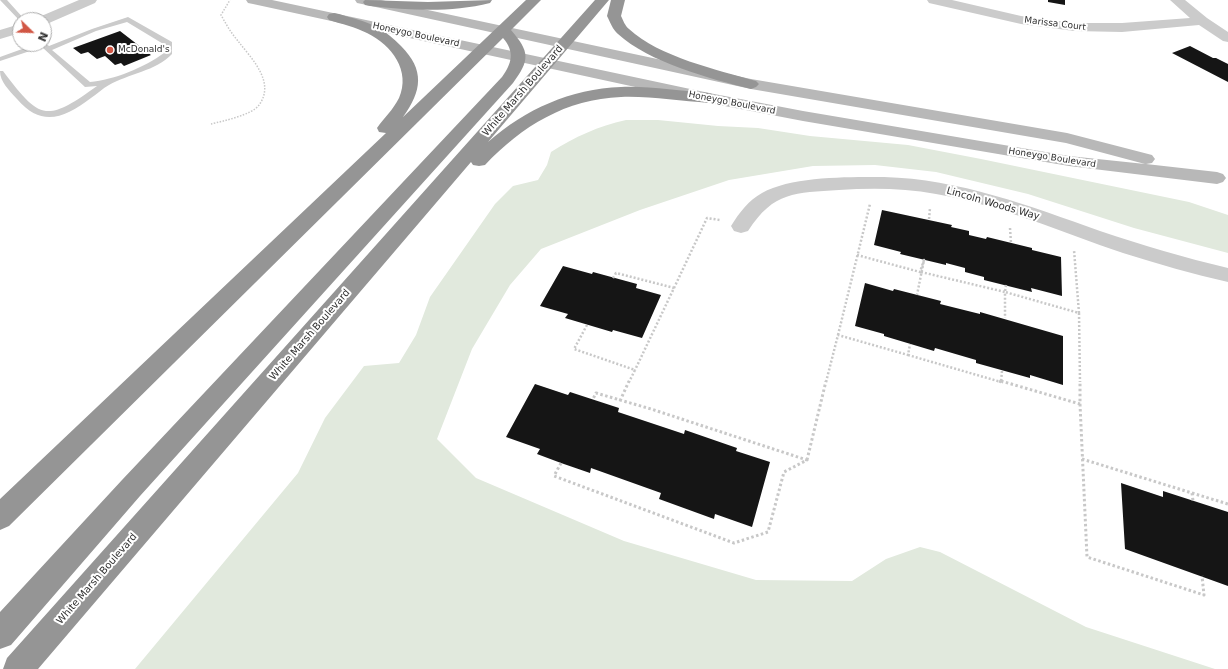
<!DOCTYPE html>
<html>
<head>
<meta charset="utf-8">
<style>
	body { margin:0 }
	#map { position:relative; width:1228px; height:669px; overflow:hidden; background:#fff; font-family:"DejaVu Sans",sans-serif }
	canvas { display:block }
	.north { position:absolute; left:12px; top:12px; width:40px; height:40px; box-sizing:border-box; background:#fff; border:1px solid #ababab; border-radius:50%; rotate:113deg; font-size:11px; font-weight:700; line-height:16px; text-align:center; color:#2e2e2e }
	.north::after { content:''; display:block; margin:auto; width:14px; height:18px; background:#d15644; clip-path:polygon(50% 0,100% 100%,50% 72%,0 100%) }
</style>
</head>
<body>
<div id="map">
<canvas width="1228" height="669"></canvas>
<div class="north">N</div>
</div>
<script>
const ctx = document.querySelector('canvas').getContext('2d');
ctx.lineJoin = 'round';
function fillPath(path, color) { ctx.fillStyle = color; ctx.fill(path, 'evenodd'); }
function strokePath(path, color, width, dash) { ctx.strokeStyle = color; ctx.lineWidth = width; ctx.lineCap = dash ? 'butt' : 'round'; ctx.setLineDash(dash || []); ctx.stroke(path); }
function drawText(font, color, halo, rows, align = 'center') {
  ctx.font = font + ' "DejaVu Sans",sans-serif'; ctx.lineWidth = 4; ctx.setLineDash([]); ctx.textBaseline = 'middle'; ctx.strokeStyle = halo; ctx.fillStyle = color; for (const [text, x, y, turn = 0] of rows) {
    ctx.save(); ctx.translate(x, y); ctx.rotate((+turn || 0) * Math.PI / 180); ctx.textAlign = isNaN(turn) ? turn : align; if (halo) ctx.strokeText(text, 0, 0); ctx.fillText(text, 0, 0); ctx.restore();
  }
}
fillPath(new Path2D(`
	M626,120H658L718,126L758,128L810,136L908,145L981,159L1189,202L1228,215V253L1134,228L1028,194L936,172L875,165L813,166L729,180L640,210L541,249L510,285L472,349L437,439L476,478L624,541L756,580L852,581L886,559L920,547L940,552L1086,627L1215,669H135L298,473L325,418L364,366L399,363L416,335L430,297L495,204L513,186L538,180L547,165L551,152C575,137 598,126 626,120Z`), '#e1e9dd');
fillPath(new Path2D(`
	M1048,0H1065V5L1048,2Z
	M120,31L151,55L124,66L121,63L115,65L105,56L97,59L88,52L81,54L73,48Z
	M1190,46L1213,58H1216L1228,64V82L1172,53Z
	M882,210L952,225L951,227L969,231V235L986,239L987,237L1032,248V250L1061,257L1062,296L1031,288L1032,292L984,280V277L965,272V268L946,263V265L900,254L901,252L874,245Z
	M563,266L592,274L593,272L637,284L636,288L661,295L642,338L613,330L612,332L565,318L568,314L540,306Z
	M865,283L893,291L894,289L941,301L940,304L980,314V312L1063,336V385L1030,375V378L976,363V360L935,348L934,351L884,336V334L855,326Z
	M535,384L568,395L570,392L619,408L618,412L684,434L685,430L737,448L736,451L770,462L752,527L715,514L714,519L659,499L661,493L591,468L590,473L561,463L537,454L540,449L506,437Z
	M1121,483L1163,497V491L1228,512V586L1125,549Z`), '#151515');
strokePath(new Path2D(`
	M211,124C223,121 252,115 259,105C276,82 251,58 238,41C231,33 226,24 221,15L230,0`), '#c8c8c8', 1.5, [1.5, 1.5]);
strokePath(new Path2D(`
	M929,219L930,208
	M1010,228L1011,243
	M857,255L920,272L924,260L917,295
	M921,272L1005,292V318
	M613,278L616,273L674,288L635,370
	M1006,285L1005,292L1079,313L1074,250
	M674,288L707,218L720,220
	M1079,313L1080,382
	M587,325L574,349L635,370L629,382
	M838,335L870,204
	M908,355L1001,382
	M1002,371L1001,382H1003
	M826,382L838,335L908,355L910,344`), '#c8c8c8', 2.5, [2, 2]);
strokePath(new Path2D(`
	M999,381L1001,382
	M1001,381L1080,404V381
	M620,401L629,381
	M1080,404L1087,557L1204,595L1202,576
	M1082,459L1192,493L1193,501
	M807,460L826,381
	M561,463L554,476L734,543L768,532L784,472L807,460L651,409L596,393L593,399
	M1192,493L1228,504`), '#c8c8c8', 3, [2.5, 2.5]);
fillPath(new Path2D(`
	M0,0H7L25,20H20V21Z
	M128,17L172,42V54C156,71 128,74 109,85C103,88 97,94 91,98C64,118 42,128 17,99C9,90 0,82 0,71H3C40,120 46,123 97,86L85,87L42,47L0,61V57L36,44H44V42L49,46L92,29ZM127,22L165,45L164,53C145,67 114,80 90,82L52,50L96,31Z`), '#cbcbcb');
fillPath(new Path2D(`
	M79,0H97L95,3L49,23L44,24V20H37L39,17Z
	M927,0H952L1021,16L1074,23H1122L1190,18L1170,0H1185L1207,18L1228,32V42L1223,41L1199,25L1122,32L1074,31L1021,24L929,3Z
	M20,24V33L0,39V30Z
	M884,177C959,179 1030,206 1100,231C1142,245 1185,258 1228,268V282C1193,274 1158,264 1123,253C1061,232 1000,205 936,194C904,188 871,188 839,190C795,193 774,191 748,231L741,233L734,231L731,226C739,213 749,200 762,193C792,176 849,177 884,177Z`), '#cbcbcb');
fillPath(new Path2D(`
	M246,0H272L709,93L803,111L1069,156L1145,164L1066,143L751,89L362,4L357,3L355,0H381L751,79L1067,133L1152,155L1155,159L1152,163L1146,164L1217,172L1223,174L1226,178L1223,182L1217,184L1069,166L803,121L709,103L253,4L248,3Z`), '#b8b8b8');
fillPath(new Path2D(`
	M365,0L428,2L492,0L490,3C450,13 410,10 370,6L365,5L363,2Z
	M526,0H541L511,30C530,52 530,60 513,83L140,496L11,645L0,649V612L122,480L502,77C512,63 515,52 503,38L9,526L0,530V499L386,133L379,132L377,128C384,118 393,110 399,98C411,71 392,45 367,33C355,27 342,24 329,20L327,17L329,14L334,13L339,14C352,18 365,21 377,27C386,32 394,39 401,46C425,70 422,91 403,117Z
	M595,0H609L488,142C526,109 570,89 621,87C650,86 680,91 709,93L715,95L717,98L715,101L709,103C680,101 650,96 621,97C566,99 522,126 485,165L479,166L473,165L471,162L38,669H3L7,658Z
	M611,0H625L621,16C623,20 625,26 629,29C659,57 718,70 756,81L759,84L756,87L751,89C711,79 648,62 618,34C613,30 610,22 607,16Z`), '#959595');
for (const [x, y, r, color] of [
	[110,50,4,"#d15644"]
]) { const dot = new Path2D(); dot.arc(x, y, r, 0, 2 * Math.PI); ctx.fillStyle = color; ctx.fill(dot); strokePath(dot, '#fff', 1.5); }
drawText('9px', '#2e2e2e', '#fff', [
	["Marissa Court",1055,24,7],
	["Honeygo Boulevard",416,35,12],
	["Honeygo Boulevard",732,103,11],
	["Honeygo Boulevard",1052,158,9]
]);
drawText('9px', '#2e2e2e', '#fff', [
	["McDonald's",118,50]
], 'left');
drawText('10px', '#2e2e2e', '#fff', [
	["White Marsh Boulevard",523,91,-49],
	["Lincoln Woods Way",993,204,16],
	["White Marsh Boulevard",310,335,-49],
	["White Marsh Boulevard",97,579,-49]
]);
</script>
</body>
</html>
